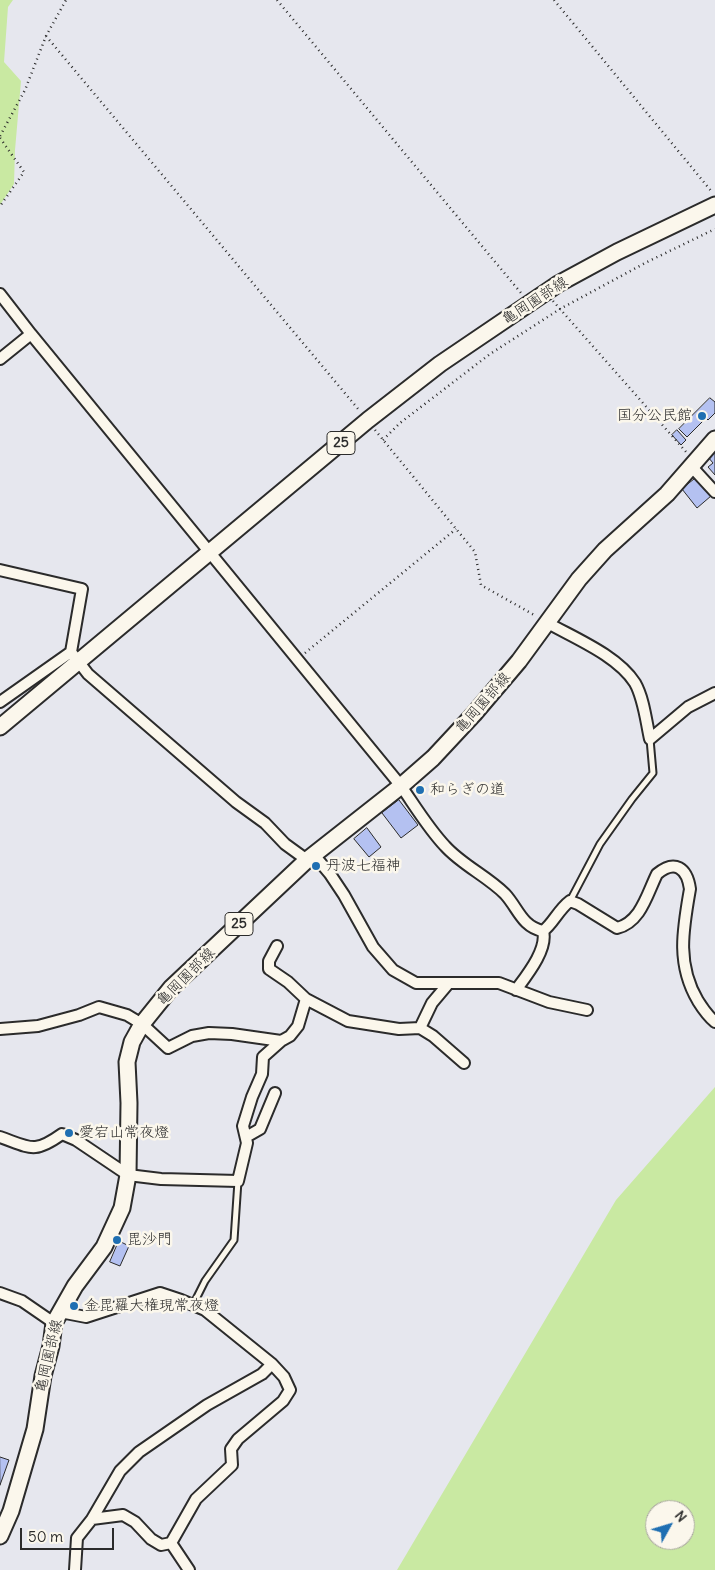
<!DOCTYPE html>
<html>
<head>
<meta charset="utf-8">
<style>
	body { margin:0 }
	#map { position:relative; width:715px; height:1570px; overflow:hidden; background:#e6e7ee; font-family:Delius,sans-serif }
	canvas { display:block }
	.north { position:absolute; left:645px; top:1500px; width:50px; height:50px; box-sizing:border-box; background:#fbf7ec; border:1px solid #a8a59f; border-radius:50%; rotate:51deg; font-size:14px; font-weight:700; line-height:20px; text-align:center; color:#2b2b2b }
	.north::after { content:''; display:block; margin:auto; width:18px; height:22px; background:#1f6fb2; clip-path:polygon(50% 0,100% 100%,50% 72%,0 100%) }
	.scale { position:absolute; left:20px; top:1528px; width:94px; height:22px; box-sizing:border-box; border:2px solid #2b2b2b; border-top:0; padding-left:6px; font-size:15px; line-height:18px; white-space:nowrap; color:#2b2b2b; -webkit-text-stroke:4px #fbf7ec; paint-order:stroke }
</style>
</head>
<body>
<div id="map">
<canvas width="715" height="1570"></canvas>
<div class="north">N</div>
<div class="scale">50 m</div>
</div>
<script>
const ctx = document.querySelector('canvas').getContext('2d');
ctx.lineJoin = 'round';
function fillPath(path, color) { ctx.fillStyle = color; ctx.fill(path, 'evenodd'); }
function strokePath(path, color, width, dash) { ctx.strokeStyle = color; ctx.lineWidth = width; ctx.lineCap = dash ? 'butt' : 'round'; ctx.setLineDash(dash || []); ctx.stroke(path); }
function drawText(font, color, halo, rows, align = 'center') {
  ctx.font = font + ' Delius,"Klee One",sans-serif'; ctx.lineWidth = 5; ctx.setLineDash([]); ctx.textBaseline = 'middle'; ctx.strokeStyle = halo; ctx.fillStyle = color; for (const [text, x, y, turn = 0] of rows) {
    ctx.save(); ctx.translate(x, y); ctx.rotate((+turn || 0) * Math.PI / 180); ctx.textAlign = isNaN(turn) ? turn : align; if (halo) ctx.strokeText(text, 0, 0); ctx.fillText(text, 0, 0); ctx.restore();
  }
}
fillPath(new Path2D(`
	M0,0H13L8,7L4,62L21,81L15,150L14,184L0,205Z
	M715,1087V1570H397L616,1200ZM655,1510H685V1540H655Z`), '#c9e9a2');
const building = new Path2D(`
	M710,398L715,402V413L708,420L706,418L687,437L679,429Z
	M677,430L686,440L681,445L672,435Z
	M715,451V475L708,467L713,463L708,457Z
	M696,478L711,496L697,508L682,489Z
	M399,800L418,825L401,838L382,813Z
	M367,828L381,847L369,857L354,839Z
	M119,1241L129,1246L120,1266L110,1262Z
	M0,1457L9,1460L0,1485Z`);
fillPath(building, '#b4c1f1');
strokePath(building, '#2b2b2b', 1);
const service = new Path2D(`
	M570,901L600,844L632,799L653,773L650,739
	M193,1305L205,1281L234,1240L238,1181`);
const minor = new Path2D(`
	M0,294L31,334L401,786C415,806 428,828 445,846C462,865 487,876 505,894C518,908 522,927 543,931C553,924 558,910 570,901L578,904L617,928C641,922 647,894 657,874C675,859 687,868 690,889C683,929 676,964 698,1001C703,1009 708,1016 715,1022
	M0,359L31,334
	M691,466L715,492
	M0,570L82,589L71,652
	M546,622C574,638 617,655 635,683C644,699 646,721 650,739L688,707L715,693
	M0,702L71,652L88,674L236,802L265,823L285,844L307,860
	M314,855L330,874L344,895L373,947L393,970L416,983H499L549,1002L587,1010
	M277,946L269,961V969L288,982L306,999L348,1021L399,1029L420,1028L433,1036L464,1063
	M516,990C527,975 548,949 543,931
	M420,1028L432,1003L448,984
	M0,1029L38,1026L79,1015L99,1007L127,1015L142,1024L168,1048L192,1036L209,1033L232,1034L281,1041L290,1036L298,1026L306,999
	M0,1137C31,1148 34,1154 62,1134L76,1140L128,1175L161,1179L238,1181L247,1143L243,1126L252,1097L262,1074L263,1057L281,1041
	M246,1137L260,1129L275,1093
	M0,1293L22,1301L54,1323
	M60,1312L86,1317L160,1293L181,1300L205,1310L272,1364L284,1377L290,1390L283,1401L238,1439L231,1449L232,1465L196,1499L171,1543L161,1545L151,1539L135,1522L123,1515L92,1519
	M171,1543L189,1570
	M75,1570L77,1538L92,1519L120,1471L139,1452L207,1405L262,1374L272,1364`);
const primary = new Path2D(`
	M0,727L368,420L440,364L558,284L617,252L715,205
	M0,1536L11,1511L35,1429L43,1376L51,1346L54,1323L75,1286L104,1247L122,1208L128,1175L129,1103L127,1062L132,1042L142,1024L171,988L307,860L401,786L433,758L474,714L519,661L579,579L605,550L667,494L715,439`);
strokePath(service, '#2b2b2b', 9);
strokePath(minor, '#2b2b2b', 14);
strokePath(primary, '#2b2b2b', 19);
strokePath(new Path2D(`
	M277,0L521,293
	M554,0L712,192
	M46,36L359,410
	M0,136L25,90L46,36L66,0
	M0,138L24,172L0,206
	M553,301L687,453
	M375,430L475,552L481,585L536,616
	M383,440L400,423L490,354L560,309L647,262L715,229
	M305,653L456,529`), '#2b2b2b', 2.5, [1, 4]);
strokePath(service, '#fbf7ec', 5);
strokePath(minor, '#fbf7ec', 10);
strokePath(primary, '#fbf7ec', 15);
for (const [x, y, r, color] of [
	[702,416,5,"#1f6fb2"],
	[420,790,5,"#1f6fb2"],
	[316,866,5,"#1f6fb2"],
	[69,1133,5,"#1f6fb2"],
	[117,1240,5,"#1f6fb2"],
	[74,1306,5,"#1f6fb2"]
]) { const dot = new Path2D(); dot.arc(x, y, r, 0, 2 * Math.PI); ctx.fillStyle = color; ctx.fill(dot); strokePath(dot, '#fbf7ec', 2); }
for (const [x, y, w] of [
	[341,443,28],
	[239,924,28]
]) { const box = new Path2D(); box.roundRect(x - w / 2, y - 11.5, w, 23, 4); ctx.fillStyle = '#fbf7ec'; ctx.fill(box); strokePath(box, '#2b2b2b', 1); }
drawText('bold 14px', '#2b2b2b', null, [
	["25",341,443],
	["25",239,924]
]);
drawText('15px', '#2b2b2b', '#fbf7ec', [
	["亀岡園部線",535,301,-33],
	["亀岡園部線",483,703,-49],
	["亀岡園部線",186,977,-45],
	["亀岡園部線",49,1356,-77]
]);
drawText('15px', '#2b2b2b', '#fbf7ec', [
	["国分公民館",692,416,"right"],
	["和らぎの道",430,790],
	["丹波七福神",326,866],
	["愛宕山常夜燈",79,1133],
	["毘沙門",127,1240],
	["金毘羅大権現常夜燈",84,1306]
], 'left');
</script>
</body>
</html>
